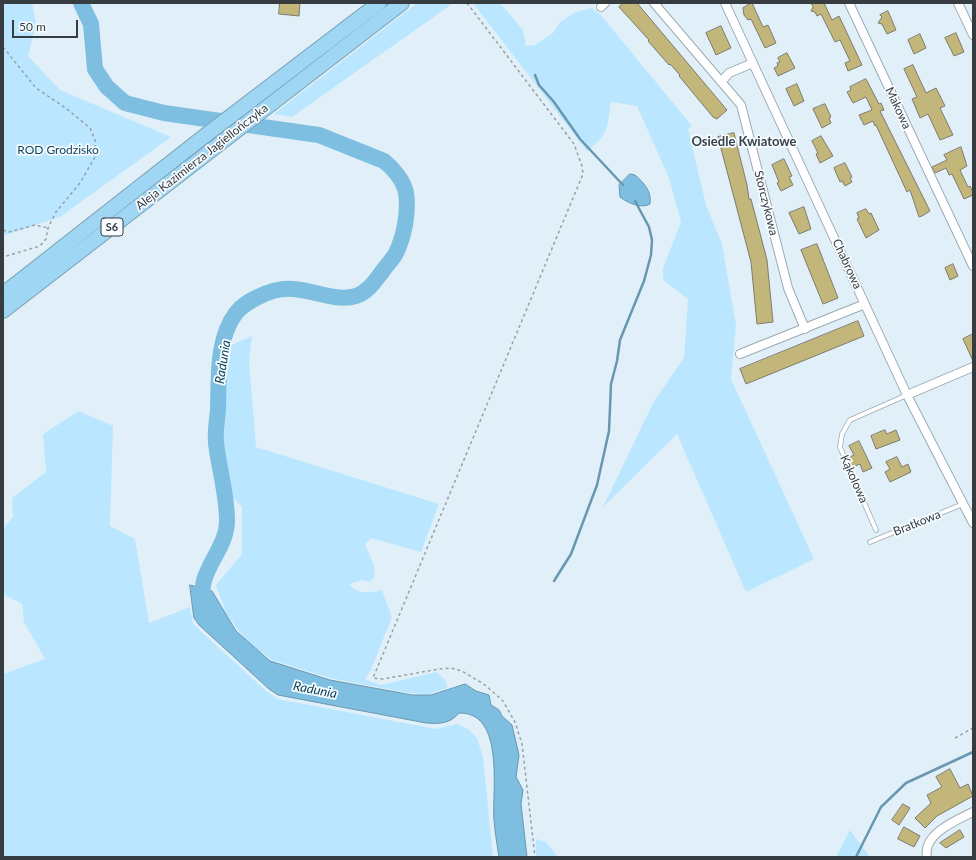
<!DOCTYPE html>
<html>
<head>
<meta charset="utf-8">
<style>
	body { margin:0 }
	#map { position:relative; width:976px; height:860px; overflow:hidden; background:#e1f0f8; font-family:Lato,sans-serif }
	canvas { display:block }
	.frame { position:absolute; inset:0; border:4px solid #363c3f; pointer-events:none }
	.scale { position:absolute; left:12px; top:20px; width:66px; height:18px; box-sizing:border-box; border:2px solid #363c3f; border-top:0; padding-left:5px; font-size:12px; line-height:14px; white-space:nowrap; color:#363c3f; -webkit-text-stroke:3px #f6fcff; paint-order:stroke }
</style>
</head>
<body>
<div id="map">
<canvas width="976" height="860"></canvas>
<div class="frame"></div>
<div class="scale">50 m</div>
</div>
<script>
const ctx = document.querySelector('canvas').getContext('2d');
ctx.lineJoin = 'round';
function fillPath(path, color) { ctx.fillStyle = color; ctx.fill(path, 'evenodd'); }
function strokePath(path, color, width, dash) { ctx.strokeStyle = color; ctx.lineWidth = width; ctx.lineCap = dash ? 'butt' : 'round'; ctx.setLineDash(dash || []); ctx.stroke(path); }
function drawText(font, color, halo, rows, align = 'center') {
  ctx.font = font + ' Lato,sans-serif'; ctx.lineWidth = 3.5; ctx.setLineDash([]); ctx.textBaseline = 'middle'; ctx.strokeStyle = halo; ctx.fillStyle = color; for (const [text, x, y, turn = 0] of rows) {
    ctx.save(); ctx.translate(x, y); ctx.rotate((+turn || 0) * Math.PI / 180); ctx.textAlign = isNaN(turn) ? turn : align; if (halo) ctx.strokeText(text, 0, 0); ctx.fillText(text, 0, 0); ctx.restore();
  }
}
fillPath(new Path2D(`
	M3,3H32L36,23L28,56L60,90L171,137L60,217L3,236Z
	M417,3H459L452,4L292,117L274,114Z
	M473,3H500L523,30L526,46L535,45L553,33L560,22L576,12L592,8L600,14L692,126L688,129L706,205L722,244L731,296L736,325L731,379L814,559L746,592L677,434L603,507L654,401L684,358L688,299L663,280V268L681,222L669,178L637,106L611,102C607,128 609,134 587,151Z
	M252,336L249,362L256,447L439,504L421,552L371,538L365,544L374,566L375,576L370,582L362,580L349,584C358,595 369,593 382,590L392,617L370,672L365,678L367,680L381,685L437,672L445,680L448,688L428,694L407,693L330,678L272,660L249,643L237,629L226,613L216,585L242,554V507L224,489L216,442L222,349Z
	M79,411L113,426L110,526L135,539L149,623L190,607L193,624L266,691L278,699L436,729L457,724L468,729L477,738L483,757L493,857H3V674L45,659L24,622L22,604L3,594V529L13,517L12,498L46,472L43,434Z
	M850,830L870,857H836Z
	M536,839L546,842L558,857H536Z`), '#bae7ff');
const water = new Path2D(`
	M630,174L635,175C644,183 652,191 650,204C641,209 628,203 620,197L619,185Z
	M190,585L212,591L236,631L270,661L330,680L412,695H431L465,684L476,691L489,695L491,705L499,710L502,716L512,725L519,755L516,777L523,790L521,804L527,857H499C497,845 495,832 494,820C492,790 505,712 459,713C450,724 439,724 426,723L278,695L269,689L199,625L194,618Z`);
fillPath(water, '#7ebee0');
strokePath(water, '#6897b0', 1);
strokePath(new Path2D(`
	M535,75L539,85L554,102L580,139L623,185
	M554,581L571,554L597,485L609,431L611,384L617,361L620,340L644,281L651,255L652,240L649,227L635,201
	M856,857L881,807L906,783L973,752`), '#6897b0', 2.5);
strokePath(new Path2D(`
	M81,3L91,24L95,69L107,87L125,103L164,113L319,135L384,161C393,168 404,181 406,193C409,212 404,238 395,255C391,261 386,266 382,272C375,281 368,292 356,296C335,302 314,290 293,289C282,288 268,292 258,297C250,301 242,305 236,313C216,339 219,379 218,410C217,420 215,432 216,443C219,469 227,494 227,521C227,553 190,576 207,608`), '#7ebee0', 16);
const building = new Path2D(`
	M280,3H300L299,16L279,14Z
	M624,3H637L727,110L717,119L713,117L679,76L680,75L670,64L669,65L648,41L649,40L619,7Z
	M752,3L763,27L768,25L776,43L765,48L751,19L748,20L744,15L743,8Z
	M811,3H824L832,20L839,16L862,65L848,71L845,63L850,61L840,40L835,42L821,14L817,16L815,12L811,11L813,7Z
	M888,11L896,30L887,34L882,24L878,23L882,17L880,15Z
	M721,26L731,48L716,55L706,33Z
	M956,33L964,52L954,56L945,38Z
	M920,34L926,48L914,54L908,40Z
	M787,53L795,68L778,76L774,68L778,66L777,63L780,62L778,58Z
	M913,65L926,93L936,88L945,106L940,108L953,135L940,140L928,114L920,118L912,99L917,97L904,69Z
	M866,79L879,104L881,103L884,110L880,111L930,211L922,216L919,217L910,190L907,192L876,125L875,126L873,121L864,125L859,115L872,110L866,97L853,103L847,92L851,90L850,87Z
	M797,84L804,101L794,106L786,89Z
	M825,104L831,117L829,118L831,123L822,128L813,109Z
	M734,133L747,185L749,199H751L767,260L773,322L757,324L751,262L718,137Z
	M821,136L833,156L820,163L816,154L818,153L812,141Z
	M961,147L967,166L960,170L968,187L970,186L973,192V195L964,199L952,174L949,175L946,168L935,173L932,167L947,160L944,155Z
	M784,159L792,176L789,177L793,185L781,191L777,183L779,182L772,165Z
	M845,163L852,177L850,178L852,182L845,186L842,181L840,182L834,168Z
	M804,207L811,229L799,234L789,213Z
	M866,209L869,214L871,213L879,230L866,238L857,219L859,218L857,213Z
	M817,244L838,298L823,304L801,250Z
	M953,264L958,276L950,280L945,268Z
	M858,321L864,336L746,384L740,369Z
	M973,334V361L963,339Z
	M885,430L887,434L896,430L900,440L876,449L871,436Z
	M859,441L872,468L863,472L860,464L853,467L848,458L854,455L849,446Z
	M897,457L902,467L908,464L911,472L890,482L885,472L890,469L886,462Z
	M950,769L960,788L968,784L973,796L937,816L925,828L915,818L931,803L927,795L942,787L936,777Z
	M903,804L910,808L899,825L892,820Z
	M904,827L920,836L914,847L898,839Z
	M960,830L964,837L946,848L940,843Z`);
fillPath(building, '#c3b67a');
strokePath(building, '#7d7a6e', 1);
const service = new Path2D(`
	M876,530L840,447L842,434L850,420L907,395
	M870,542L963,504`);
const minor = new Path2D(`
	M654,3L741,105L788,288L805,329
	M725,3L907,395L973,523
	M849,3L973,266
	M958,3L973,35
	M601,7L605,3
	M722,81L729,73L753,63
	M740,354L865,304
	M907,395L973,367
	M927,857C922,834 957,820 973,812`);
const motorway = new Path2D(`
	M3,294L202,138L379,3
	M3,311L402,3`);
strokePath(service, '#9caab2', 5.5);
strokePath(minor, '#9caab2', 10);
strokePath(motorway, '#7aa0b4', 16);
strokePath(new Path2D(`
	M467,3L574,144L582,166L583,174L373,678L383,679L439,669L451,668L462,671L485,685L503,701L515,722L522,744L535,857
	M3,47L36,88L67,109L90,128L95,140V157L80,183L56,212L48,228L46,239L40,246L3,257
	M3,230L9,232L35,225L48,228
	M955,738L973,728`), '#95a0a6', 1.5, [3, 3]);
strokePath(service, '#fff', 4);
strokePath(minor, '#fff', 8);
strokePath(motorway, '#9fd6f3', 14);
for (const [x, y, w] of [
	[112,227,22]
]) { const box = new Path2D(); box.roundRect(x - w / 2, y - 9, w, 18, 3); ctx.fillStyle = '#f6fcff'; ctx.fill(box); strokePath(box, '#363c3f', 1); }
drawText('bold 11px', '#363c3f', null, [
	["S6",112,227]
]);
drawText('12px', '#363c3f', '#f6fcff', [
	["Makowa",898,108,65],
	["Aleja Kazimierza Jagiellończyka",202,157,-38],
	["Storczykowa",766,203,76],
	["Chabrowa",847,264,65],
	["Kąkolowa",854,479,66],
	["Bratkowa",917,523,-22]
]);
drawText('12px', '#11465d', '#f6fcff', [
	["ROD Grodzisko",58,150]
]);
drawText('bold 13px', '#38434a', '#f6fcff', [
	["Osiedle Kwiatowe",744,142]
]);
drawText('italic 13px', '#0b4259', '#f6fcff', [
	["Radunia",223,362,-81],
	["Radunia",315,690,11]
]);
</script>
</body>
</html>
